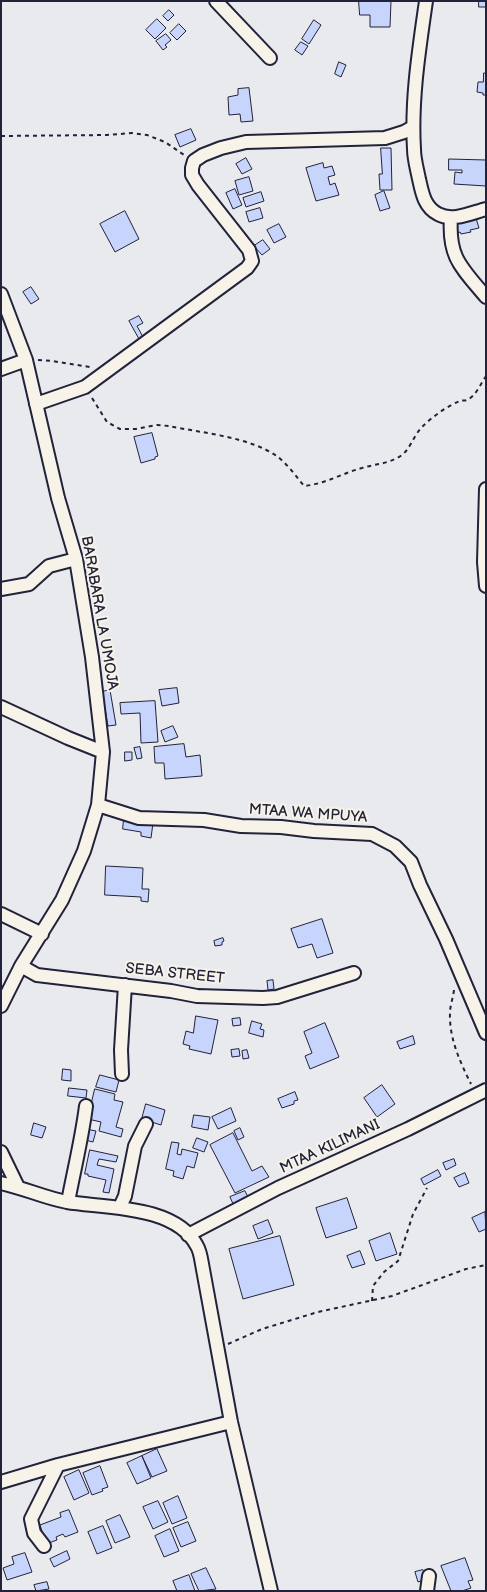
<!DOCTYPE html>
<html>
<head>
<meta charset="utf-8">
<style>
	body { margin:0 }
	#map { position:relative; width:487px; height:1592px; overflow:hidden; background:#e9eaee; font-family:"Balsamiq Sans",sans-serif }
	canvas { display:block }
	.frame { position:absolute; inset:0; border:2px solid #22223b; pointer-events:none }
</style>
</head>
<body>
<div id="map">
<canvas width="487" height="1592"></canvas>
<div class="frame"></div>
</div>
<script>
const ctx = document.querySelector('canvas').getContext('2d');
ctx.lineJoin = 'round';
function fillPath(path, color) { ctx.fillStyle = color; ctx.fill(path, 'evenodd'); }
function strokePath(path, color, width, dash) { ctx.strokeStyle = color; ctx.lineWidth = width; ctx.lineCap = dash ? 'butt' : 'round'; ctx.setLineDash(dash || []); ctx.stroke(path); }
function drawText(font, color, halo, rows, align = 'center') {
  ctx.font = font + ' "Balsamiq Sans",sans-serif'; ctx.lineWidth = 4; ctx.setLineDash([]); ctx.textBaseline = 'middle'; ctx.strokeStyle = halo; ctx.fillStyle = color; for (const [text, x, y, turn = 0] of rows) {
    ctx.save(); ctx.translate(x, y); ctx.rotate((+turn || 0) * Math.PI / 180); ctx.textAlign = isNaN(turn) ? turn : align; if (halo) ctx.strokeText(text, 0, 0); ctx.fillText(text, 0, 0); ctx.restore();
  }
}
const building = new Path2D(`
	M359,1H391L390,27H370V15H360Z
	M479,1H486V7H479Z
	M169,10L174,15L168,21L163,16Z
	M157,19L166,28L155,39L146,30Z
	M314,20L321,25L309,44L302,39Z
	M179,24L186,31L177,40L170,33Z
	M166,34L171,40L165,45L167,47L163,50L156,41Z
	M301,42L308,46L302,55L295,50Z
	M339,62L346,65L341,77L335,74Z
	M484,73H486V95H483V93L477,92L478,82H483Z
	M249,88L253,121L241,122L240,114L229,115L228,97L238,95V89Z
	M191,129L196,140L180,147L175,135Z
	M381,148H391L392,190H380L379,174H382Z
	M246,158L252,169L242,174L236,164Z
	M449,159L486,160V186L454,184L455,172L462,173V170H449Z
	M323,163L324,168L332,166L335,175L328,177L330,185L335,183L339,195L316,201L306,168Z
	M249,177L253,191L239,195L235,181Z
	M235,189L242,205L233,209L226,193Z
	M384,191L390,208L380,211L375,195Z
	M261,192L264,201L246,207L243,198Z
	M260,208L263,218L249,222L246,212Z
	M125,211L139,239L115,252L100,224Z
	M475,215L479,228L470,230L471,232L461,234L460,232L454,234L450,222Z
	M279,224L286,237L274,243L267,230Z
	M263,240L270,249L262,255L254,246Z
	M31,287L39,299L31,304L23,292Z
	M139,316L143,323L137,326L143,337L139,339L129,321Z
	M152,433L158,456L155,457V459L141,463L134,437Z
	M177,688L179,703L162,706L159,690Z
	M110,690L116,725L108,726L102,692Z
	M155,701L158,742L141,743L140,713L121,714L120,703Z
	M173,726L178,737L165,742L161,731Z
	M184,744L186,757L200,755L202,776L165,779L164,763H155L154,747Z
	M140,747L142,758L137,759L134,748Z
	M125,752H132V760L125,761Z
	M124,819L153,823L151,838L141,836V832L123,829Z
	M106,866L143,868L142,889H149L148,902L141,901V897L105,895Z
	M322,919L333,953L317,958L312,944L298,948L291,929Z
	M223,938L224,941L222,942V945L215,946L214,941Z
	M273,980L274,989L268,990L267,981Z
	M196,1016L218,1020L211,1054L189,1049L190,1046L183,1044L186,1031L193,1033Z
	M240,1018L241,1025L233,1026L232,1019Z
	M252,1021L262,1024L260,1029L264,1030L263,1037L249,1033Z
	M325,1023L339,1057L310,1069L305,1056L312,1053L304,1032Z
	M413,1036L415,1044L400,1049L397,1042Z
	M239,1049L240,1056L232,1057L231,1050Z
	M247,1050L249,1058L243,1059L242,1051Z
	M63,1069L71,1070V1081L62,1080Z
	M100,1075L119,1080L116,1092L96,1087Z
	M382,1085L395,1104L377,1117L364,1098Z
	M69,1088L87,1090L86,1098L68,1096Z
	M95,1089L115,1094L114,1100L123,1102L116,1127L123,1129L121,1137L99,1131L101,1122L88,1119Z
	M295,1092L298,1100L294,1101V1104L282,1108L278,1099Z
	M146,1104L165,1110L161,1125L142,1119Z
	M231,1108L236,1121L218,1129L212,1117Z
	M194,1115L210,1117L208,1130L192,1127Z
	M34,1123L46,1127L42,1138L31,1135Z
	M240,1128L244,1137L238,1140L234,1131Z
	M86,1129L96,1131L93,1142L85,1140Z
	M233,1133L252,1171L262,1166L269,1177L235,1193L210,1145Z
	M197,1138L208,1142L204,1152L193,1148Z
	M172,1142L179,1143L177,1154L181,1155L182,1149L198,1153L194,1168L187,1166L183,1179L173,1176L174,1171L166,1169Z
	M90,1150L118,1156L116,1162L99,1159L97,1165L114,1169L109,1193L103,1192L106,1180L88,1176V1174H85Z
	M454,1159L456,1165L446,1170L443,1163Z
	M438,1170L441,1176L424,1185L421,1179Z
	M465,1173L469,1183L459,1187L454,1178Z
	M245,1191L249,1199L234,1206L230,1197Z
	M347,1198L357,1228L326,1238L316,1208Z
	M485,1212L486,1229L479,1232L472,1218Z
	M268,1220L273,1233L258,1239L253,1226Z
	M390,1233L397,1254L376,1261L369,1241Z
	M280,1236L294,1285L243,1299L229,1249Z
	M360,1251L365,1264L352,1268L347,1256Z
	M157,1449L167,1471L152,1477L142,1456Z
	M142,1456L151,1478L137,1484L127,1463Z
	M100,1466L108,1487L102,1489L103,1491L92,1495L83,1473Z
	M79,1470L89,1493L74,1500L64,1477Z
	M178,1496L187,1518L172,1524L163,1503Z
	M158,1501L168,1522L153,1529L143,1507Z
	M69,1510L78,1532L65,1537L63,1534L56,1537L57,1540L46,1544L40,1525L61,1517L60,1513Z
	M120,1515L130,1537L115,1543L106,1521Z
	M188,1522L196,1541L181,1547L173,1528Z
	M103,1526L112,1548L97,1554L88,1532Z
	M170,1529L179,1551L164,1557L155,1536Z
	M67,1551L70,1559L54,1567L50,1559Z
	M25,1553L32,1572L7,1580L3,1568L14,1564L12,1557Z
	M465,1558L473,1580L468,1581L471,1588L462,1591H451L441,1566Z
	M206,1568L216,1589L199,1591L191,1574Z
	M423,1570L426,1579L418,1582L415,1572Z
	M189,1575L195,1591H177L173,1581Z
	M47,1582L49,1589L36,1591L34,1585Z`);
fillPath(building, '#c7d4fb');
strokePath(building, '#22223b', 1);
const minor = new Path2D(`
	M216,1L270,58
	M426,1C419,50 411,100 414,149C414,159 417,169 419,179C422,192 424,207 438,214C452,222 471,213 486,209
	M451,218C448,258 462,268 486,297
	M1,294L26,360L58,498L76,559L92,657L103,752L98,805L84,851L62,900L21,966L1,1006
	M1,369L26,360
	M36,404L85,387L247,268L252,261L249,250L198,185L192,175V168L194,161L203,155L221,148L246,142L385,138L404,132L413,127
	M486,489L484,562L486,586
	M1,589L29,584L49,566L76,559
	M1,707L68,738L103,752
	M98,805L139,818L204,820L241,826L281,827L314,831L372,834L395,846L411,862L420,885L446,939L486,1033
	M1,914L42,934
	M21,966L37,975L171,991L197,996L263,998L277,997L354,973
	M122,1074L121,1050L125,985
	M1,1152L18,1187
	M1,1183C24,1188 45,1198 67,1202C105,1208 176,1205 197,1246C200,1251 201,1258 202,1264L231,1422L271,1591
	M68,1202C74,1170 82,1138 86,1106
	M120,1207L125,1196L135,1146L146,1124
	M188,1235L278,1188L408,1129L486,1090
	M1,1482L58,1465L231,1422
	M44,1546L34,1533L31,1519L58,1465
	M427,1591L429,1576`);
strokePath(minor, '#22223b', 16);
strokePath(new Path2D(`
	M1,136L107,135L132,133L147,135L165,142L184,155
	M38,360L52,361L90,367
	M92,398L107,422L120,429H136L157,425L169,426C202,433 251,437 278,457C288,465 296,476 304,486C325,484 343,473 362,468C375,464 387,464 399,457C410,451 413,436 422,427C432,417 447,406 460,401C462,400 465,401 467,400C476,396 481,383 486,376
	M454,990C453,998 450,1006 450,1013C449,1038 460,1062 471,1084
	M372,1301L373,1286L384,1272L398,1261L413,1214L427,1188
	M228,1344L262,1329L318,1312L392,1296L466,1269L486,1265`), '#22223b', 2, [4, 4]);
strokePath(minor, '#f7f3e8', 12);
drawText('15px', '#22223b', '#f7f3e8', [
	["BARABARA LA UMOJA",99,613,80],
	["MTAA WA MPUYA",308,814,4],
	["SEBA STREET",175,974,6],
	["MTAA KILIMANI",330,1147,-25]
]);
</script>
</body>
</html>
